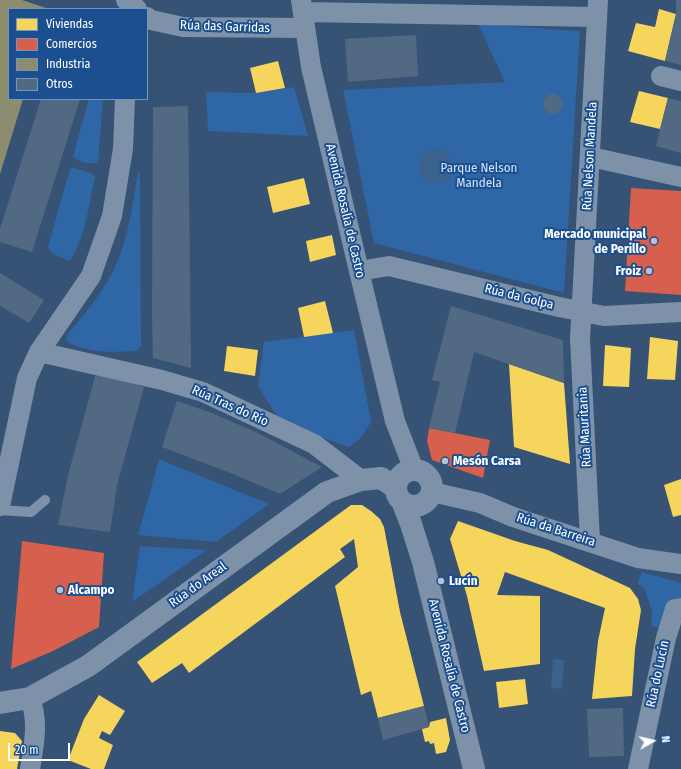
<!DOCTYPE html>
<html>
<head>
<meta charset="utf-8">
<style>
	body { margin:0 }
	#map { position:relative; width:681px; height:769px; overflow:hidden; background:#365274; font-family:"Fira Sans Condensed",sans-serif }
	canvas { display:block }
	.legend { position:absolute; left:8px; top:8px; width:140px; height:92px; box-sizing:border-box; background:#1b4f8f; border:1px solid #7695bc; margin:0; padding:5px 7px; list-style:none; font-size:12px; color:#fff }
	.legend li { display:flex; align-items:center; gap:8px; height:20px }
	.legend b { width:20px; border:1px solid #7695bc }
	.north { position:absolute; left:633px; top:721px; width:40px; height:40px; -webkit-text-stroke:3px #1b4f8f; paint-order:stroke; rotate:82deg; font-size:11px; font-weight:700; line-height:16px; text-align:center; color:#fff }
	.north::after { content:''; display:block; margin:auto; width:14px; height:18px; background:#fff; clip-path:polygon(50% 0,100% 100%,50% 72%,0 100%) }
	.scale { position:absolute; left:8px; top:743px; width:62px; height:18px; box-sizing:border-box; border:2px solid #fff; border-top:0; padding-left:5px; font-size:12px; line-height:14px; white-space:nowrap; color:#fff; -webkit-text-stroke:3px #1b4f8f; paint-order:stroke }
</style>
</head>
<body>
<div id="map">
<canvas width="681" height="769"></canvas>
<ul class="legend">
<li><b style="height:11px;background:#f6d55c"></b>Viviendas</li>
<li><b style="height:11px;background:#d6604d"></b>Comercios</li>
<li><b style="height:11px;background:#8c8c6e"></b>Industria</li>
<li><b style="height:11px;background:#526984"></b>Otros</li>
</ul>
<div class="north">N</div>
<div class="scale">20 m</div>
</div>
<script>
const ctx = document.querySelector('canvas').getContext('2d');
ctx.lineJoin = 'round';
function fillPath(path, color) { ctx.fillStyle = color; ctx.fill(path, 'evenodd'); }
function strokePath(path, color, width, dash) { ctx.strokeStyle = color; ctx.lineWidth = width; ctx.lineCap = dash ? 'butt' : 'round'; ctx.setLineDash(dash || []); ctx.stroke(path); }
function drawText(font, color, halo, rows, align = 'center') {
  ctx.font = font + ' "Fira Sans Condensed",sans-serif'; ctx.lineWidth = 4; ctx.setLineDash([]); ctx.textBaseline = 'middle'; ctx.strokeStyle = halo; ctx.fillStyle = color; for (const [text, x, y, turn = 0] of rows) {
    ctx.save(); ctx.translate(x, y); ctx.rotate((+turn || 0) * Math.PI / 180); ctx.textAlign = isNaN(turn) ? turn : align; if (halo) ctx.strokeText(text, 0, 0); ctx.fillText(text, 0, 0); ctx.restore();
  }
}
fillPath(new Path2D(`
	M478,24L580,31L564,293L374,243L343,90L505,82Z
	M294,87L308,136L208,131L206,92L256,93Z
	M89,99H103L98,163C89,164 78,163 73,156Z
	M74,168L93,174L95,177C90,201 84,243 69,261L53,254L48,247L70,169Z
	M140,170L141,346L136,351C108,352 93,354 67,342V335C83,316 99,297 111,275C127,245 132,210 137,177Z
	M354,330L371,422L360,439L349,447L312,434L277,416L258,386L264,342Z
	M159,459L269,504L216,542L138,535Z
	M140,546L207,550L132,602Z
	M642,572L681,583V600L660,628L651,626L652,611L644,588L637,584Z`), '#2f66a5');
fillPath(new Path2D(`
	M419 166a17 17 0 1 1 34 0a17 17 0 1 1-34 0Z
	M553,659L564,660L562,689L551,688Z`), '#3b618d');
fillPath(new Path2D(`
	M659,9L676,14L665,61L628,51L636,23L655,27Z
	M278,61L285,88L256,93L250,68Z
	M639,91L668,98L660,129L630,122Z
	M304,178L310,204L273,213L267,187Z
	M332,235L336,255L310,262L306,241Z
	M325,301L333,333L304,337L298,308Z
	M650,337L678,341L675,380L647,379Z
	M605,345L631,348L629,387L603,386Z
	M227,346L258,350L255,376L224,371Z
	M509,364L564,383L570,464L514,447Z
	M681,479V515L673,517L664,485Z
	M351,505H362L371,511L380,519L384,527L400,612L424,706L378,718L371,691L361,695L335,586L358,567L354,539L340,549L345,557L189,673L182,663L152,683L137,662Z
	M458,521L515,541L548,550L630,588L638,599L641,610L635,649L632,696L592,699L598,641L605,608L505,572L497,595L540,596V664L484,671L467,596L450,539Z
	M525,679L528,704L499,708L496,682Z
	M99,695L125,711L110,735L102,731L99,738L113,745L104,769H91L68,760L84,719Z
	M446,718L450,740L446,752L436,754L434,743L430,744L429,741L425,742L422,729L429,727L430,722Z
	M0,731L15,733L22,741L17,769H0Z`), '#f6d55c');
fillPath(new Path2D(`
	M631,188L681,191V295L625,291Z
	M429,428L490,440L483,478L432,460L427,441Z
	M22,541L104,553L99,627L53,651L11,669Z`), '#d6604d');
fillPath(new Path2D(`
	M0,0H22L49,9H9V99H23L0,174Z`), '#8c8c6e');
fillPath(new Path2D(`
	M676,0H681V65L665,61L676,14Z
	M416,35L418,76L348,82L345,39Z
	M543 104a10 10 0 1 1 20 0a10 10 0 1 1-20 0Z
	M668,98L681,101V153L656,146Z
	M41,99H80L32,252L0,242V229Z
	M188,106L189,184L191,368L153,358L152,318L153,107Z
	M0,273L44,300L29,323L0,306Z
	M451,306L563,340L564,383L474,352L455,433L429,428L440,382L432,380Z
	M96,373L144,387L117,485L110,532L58,525L68,475Z
	M177,401L212,413L258,433L322,467L280,494L233,474L162,447Z
	M424,706L429,727L383,740L378,718Z
	M623,708L624,756L589,757L587,709Z`), '#526984');
strokePath(new Path2D(`
	M0,510L31,512L45,500`), '#7d92a8', 10);
strokePath(new Path2D(`
	M126,0L137,9
	M301,0L311,67L359,271L395,421L414,470
	M303,12L597,17
	M147,17L151,20L183,27L304,28
	M661,76L681,81
	M591,157L681,177
	M359,271L389,266L559,307L604,316L681,312
	M39,352L162,380L203,392L314,444L361,480
	M432,492L480,503L513,517L638,558L681,564
	M0,506L27,378L39,352L91,276L112,216L123,149L125,99
	M590,541L580,339L598,0
	M30,698C39,722 34,745 30,769
	M638,769L666,638L675,609L681,608`), '#7d92a8', 20);
strokePath(new Path2D(`
	M396 488a18 18 0 1 1 36 0a18 18 0 1 1-36 0Z
	M402,501L411,524L423,562L474,769
	M0,703L30,698L88,666L327,492L361,480L381,478L396,488`), '#7d92a8', 22);
for (const [x, y, r, color] of [
	[654,241,4,"#b9c2ce"],
	[649,271,4,"#b9c2ce"],
	[445,461,4,"#b9c2ce"],
	[441,581,4,"#b9c2ce"],
	[60,590,4,"#b9c2ce"]
]) { const dot = new Path2D(); dot.arc(x, y, r, 0, 2 * Math.PI); ctx.fillStyle = color; ctx.fill(dot); strokePath(dot, '#1b4f8f', 1.5); }
drawText('13px', '#fff', '#1b4f8f', [
	["Rúa das Garridas",225,27,2],
	["Rúa Nelson Mandela",590,156,-87],
	["Avenida Rosalía de Castro",345,211,77],
	["Rúa da Golpa",519,297,14],
	["Rúa Tras do Río",230,406,24],
	["Rúa Mauritania",585,427,-93],
	["Rúa da Barreira",556,530,18],
	["Rúa do Areal",198,585,-36],
	["Avenida Rosalía de Castro",449,666,76],
	["Rúa do Lucín",658,674,-78]
]);
drawText('13px', '#cfe3fa', '#1b4f8f', [
	["Parque Nelson",479,168],
	["Mandela",479,183]
]);
drawText('bold 13px', '#fff', '#1b4f8f', [
	["Mercado municipal",646,234,"right"],
	["de Perillo",646,249,"right"],
	["Froiz",641,271,"right"],
	["Mesón Carsa",453,461],
	["Lucín",449,581],
	["Alcampo",68,590]
], 'left');
</script>
</body>
</html>
